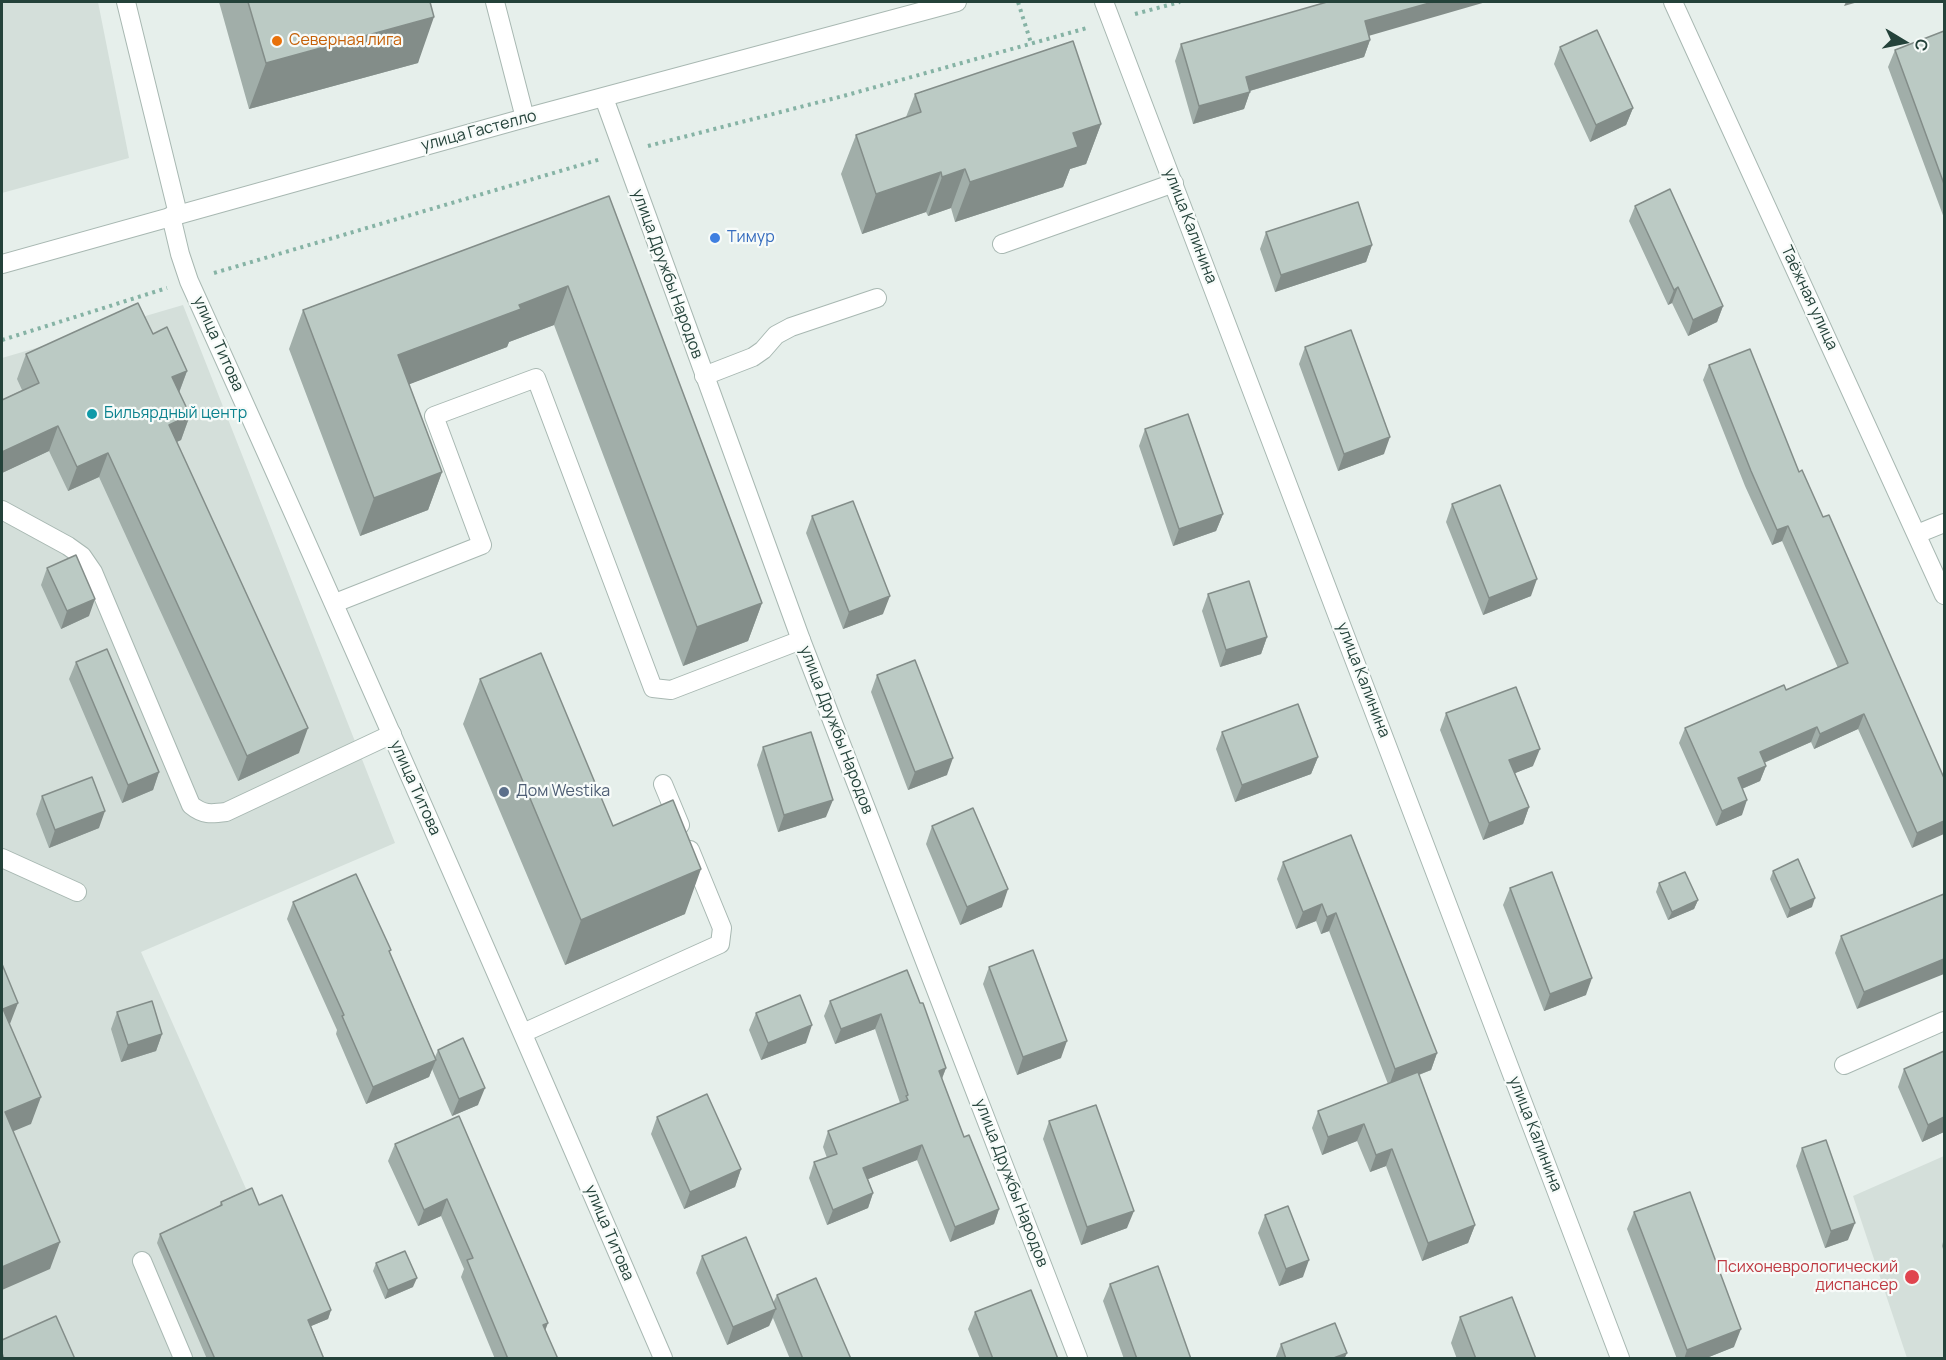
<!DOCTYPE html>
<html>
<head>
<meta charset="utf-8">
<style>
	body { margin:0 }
	#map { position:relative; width:1946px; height:1360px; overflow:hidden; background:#e6efeb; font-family:Manrope,sans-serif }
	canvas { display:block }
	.frame { position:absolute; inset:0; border:3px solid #24423a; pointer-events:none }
	.north { position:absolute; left:1874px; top:12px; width:60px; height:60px; -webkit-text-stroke:4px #f7fbf9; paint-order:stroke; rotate:100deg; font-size:16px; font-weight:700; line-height:24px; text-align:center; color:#24423a }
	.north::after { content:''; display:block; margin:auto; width:21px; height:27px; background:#24423a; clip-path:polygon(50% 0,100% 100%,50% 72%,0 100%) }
</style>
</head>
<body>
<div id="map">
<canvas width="1946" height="1360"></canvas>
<div class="frame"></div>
<div class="north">С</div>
</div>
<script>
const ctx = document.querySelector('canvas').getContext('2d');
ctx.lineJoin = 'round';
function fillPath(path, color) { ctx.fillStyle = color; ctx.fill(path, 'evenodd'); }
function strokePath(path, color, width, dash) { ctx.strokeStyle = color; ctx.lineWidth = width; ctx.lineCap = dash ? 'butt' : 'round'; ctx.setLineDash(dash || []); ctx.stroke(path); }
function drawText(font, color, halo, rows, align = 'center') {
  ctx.font = font + ' Manrope,sans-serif'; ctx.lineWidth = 4.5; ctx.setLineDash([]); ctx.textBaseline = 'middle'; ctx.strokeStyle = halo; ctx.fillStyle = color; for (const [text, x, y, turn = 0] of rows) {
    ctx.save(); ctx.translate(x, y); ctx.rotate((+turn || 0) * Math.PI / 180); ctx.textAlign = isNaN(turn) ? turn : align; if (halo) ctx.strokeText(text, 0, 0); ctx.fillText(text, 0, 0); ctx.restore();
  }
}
fillPath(new Path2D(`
	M2,2H98L129,158L2,193Z
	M183,305L395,843L141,952L321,1358H2V358Z
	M1944,1156V1358H1907L1853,1196Z`), '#d4dfda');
const service = new Path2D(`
	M126,2L178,214
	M495,2L525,118
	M1002,244L1174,183
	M704,376L753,357L763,350L776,335L791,327L877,298
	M2,510L68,546L82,556L93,572L191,805C203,815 211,814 226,812L392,734
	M1917,534L1944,523
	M335,603L482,545L434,416L536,378L653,688L671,690L801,640
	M663,784L680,825
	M2,858L77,892
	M523,1033L720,944L722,928L690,850
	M1844,1065L1944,1021
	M142,1261L183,1358`);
const minor = new Path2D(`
	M1104,2L1620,1358
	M1673,2L1944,595
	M604,98L801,640L1078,1358
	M171,216L180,254L189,281C351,638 508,998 663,1358`);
const tertiary = new Path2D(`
	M2,264L525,118L957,2`);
strokePath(service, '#a8b8b2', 20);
strokePath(minor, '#a8b8b2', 20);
strokePath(tertiary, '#a8b8b2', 20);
strokePath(new Path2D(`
	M1018,2L1031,43
	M1135,14L1180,2
	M648,146L847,95L1087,28
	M214,273L601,159
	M2,340L167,288`), '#86b3a5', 4, [3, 4.5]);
strokePath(service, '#fff', 18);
strokePath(minor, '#fff', 18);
strokePath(tertiary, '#fff', 18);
fillPath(new Path2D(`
	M219,2H430L418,63L249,109Z
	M1944,31V218L1888,67L1895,50Z
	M1369,35L1370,40L1364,57L1250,91L1244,109L1193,124L1175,61L1181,44Z
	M1560,47L1633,108L1626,125L1590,142L1554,64Z
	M915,94L1101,124L1086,164L1070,169L1063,187L955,222L951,208L928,216L926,212L862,234L841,174L856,135L906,117Z
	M609,196L762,603L748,641L683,666L554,325L509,342L507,347L409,384L442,472L428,510L360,536L289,349L303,310Z
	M1635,206L1723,306L1717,322L1688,336L1672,303L1668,305L1629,221Z
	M1266,232L1372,245L1366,262L1275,292L1260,249Z
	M153,334L187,371L179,393L190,415L181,440L177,442L299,753L238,781L99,477L68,491L49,451L2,473V400L22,390L17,379L26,354Z
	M1305,347L1384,454L1338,471L1299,364Z
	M1709,365L1799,472L1823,517L1944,778L1912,848L1858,729L1814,749L1811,742L1764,763L1766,766L1760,781L1742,789V815L1716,826L1679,743L1685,728L1786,690L1838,668L1782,541L1772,545L1745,486L1703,380Z
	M1145,429L1223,514L1216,531L1173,546L1139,446Z
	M1452,504L1531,596L1483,615L1446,522Z
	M812,516L883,614L843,629L806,533Z
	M47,568L89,616L61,629L41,585Z
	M1208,594L1267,637L1261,654L1220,667L1202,611Z
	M76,662L159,772L153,790L122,803L69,679Z
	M877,675L947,775L908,790L871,692Z
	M480,679L613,826L685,914L565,965L463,724Z
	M1446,713L1533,766L1515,773L1529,807L1523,824L1483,840L1440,730Z
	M1222,732L1318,757L1311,774L1235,802L1216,749Z
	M763,747L826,817L778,832L757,765Z
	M42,796L99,828L49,848L36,814Z
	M932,826L1002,907L960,925L926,844Z
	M1351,835L1437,1053L1431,1070L1419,1075L1475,1225L1468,1243L1422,1261L1386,1166L1370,1172L1357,1141L1322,1155L1312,1128L1318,1111L1388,1084L1329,931L1321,934L1316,921L1296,929L1277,879L1283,862Z
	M1773,871L1812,907L1787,918L1770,879Z
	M1659,883L1698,900L1694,909L1668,920L1656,892Z
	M1510,888L1586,995L1544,1011L1503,905Z
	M1944,894L1857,1009L1835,953L1841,936Z
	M293,902L390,953L435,1057L438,1050L478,1105L452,1116L432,1069L429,1077L366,1104L336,1034L337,1030L287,919Z
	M989,967L1061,1058L1017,1075L983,984Z
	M907,970L946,1068L942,1079L964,1137L999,1209L994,1224L950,1242L917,1160L868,1179L873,1193L868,1208L827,1225L809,1178L814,1162L827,1158L823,1147L828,1131L900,1103L875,1029L835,1044L824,1016L830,1001Z
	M117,1012L162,1034L156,1051L121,1062L111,1029Z
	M756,1013L806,1043L761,1060L749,1030Z
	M1904,1069L1944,1132L1922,1142L1898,1087Z
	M459,1116L545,1331L558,1359H495L461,1277L464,1269L441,1216L418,1226L388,1161L395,1144Z
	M657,1117L741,1169L735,1187L684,1209L651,1134Z
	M1049,1121L1127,1228L1081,1245L1043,1139Z
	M1802,1148L1848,1240L1825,1248L1796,1166Z
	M221,1202L259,1205L331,1310L328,1319L311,1326L324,1359H207L157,1243L160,1234L219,1207Z
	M1634,1212L1734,1347L1704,1359H1677L1627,1229Z
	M1265,1215L1303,1277L1279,1286L1258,1233Z
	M1944,1238V1252L1942,1246Z
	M702,1256L773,1303L777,1295L851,1359H790L773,1318L769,1326L727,1345L696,1273Z
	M376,1263L413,1287L385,1299L373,1271Z
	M1110,1284L1191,1359H1124L1103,1301Z
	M975,1312L1058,1359H980L968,1329Z
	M1460,1317L1536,1359H1457L1451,1343Z
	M1281,1344L1347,1353L1344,1359H1275Z`), '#a1aea9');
fillPath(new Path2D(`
	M1433,2H1486L1358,39L1365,21Z
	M1846,2H1858L1844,6Z
	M434,17L418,63L249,109L266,63Z
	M1370,40L1364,57L1239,94L1246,77Z
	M1250,92L1244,109L1193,124L1199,106Z
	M1633,108L1626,125L1590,142L1596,125Z
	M1101,124L1086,164L1070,169L1063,187L955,222L970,182L1073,133Z
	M965,169L951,208L928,216L942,177Z
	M941,172L926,212L862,234L876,194Z
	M1372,245L1366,262L1275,292L1281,275Z
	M568,286L554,325L509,342L507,347L384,394L398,355L519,305Z
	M1678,287L1672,303L1668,305L1674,290Z
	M1723,306L1717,322L1688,336L1693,320Z
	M187,371L178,395L172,377Z
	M190,415L181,440L160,449L169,425Z
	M58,426L49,451L2,473V452Z
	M1390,437L1384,454L1338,471L1344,454Z
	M108,453L99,477L68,491L77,467Z
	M442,472L428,510L360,536L374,498Z
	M1223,514L1216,531L1173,546L1179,529Z
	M1788,526L1782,541L1772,545L1777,530Z
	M1537,579L1531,596L1483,615L1489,598Z
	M890,596L883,614L843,629L849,612Z
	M95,599L89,616L61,629L67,611Z
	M762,603L748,641L683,666L697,627Z
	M1267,637L1261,654L1220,667L1226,650Z
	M1864,714L1858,729L1814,749L1820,734Z
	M1817,727L1811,742L1754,767L1760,752Z
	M308,728L299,753L238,781L247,756Z
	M1540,749L1533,766L1503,778L1509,760Z
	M1318,757L1311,774L1235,802L1242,785Z
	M953,758L947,775L908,790L915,772Z
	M1766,766L1760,781L1732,793L1738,778Z
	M159,772L153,790L122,803L128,785Z
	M833,800L826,817L778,832L784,815Z
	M1747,800L1742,815L1716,826L1722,811Z
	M1529,807L1523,824L1483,840L1489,823Z
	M105,811L99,828L49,848L55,830Z
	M1944,821V834L1912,848L1917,833Z
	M701,869L685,914L565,965L581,920Z
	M1008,889L1002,907L960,925L967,907Z
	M1815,898L1812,907L1787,918L1790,909Z
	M1698,900L1694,909L1668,920L1672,912Z
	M1322,904L1316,921L1296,929L1303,912Z
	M1336,913L1329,931L1321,934L1327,917Z
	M1944,959V974L1857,1009L1864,992Z
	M1592,978L1586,995L1544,1011L1550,994Z
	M18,1003L8,1029L3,1009Z
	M881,1014L875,1029L835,1044L841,1029Z
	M812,1025L806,1043L761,1060L768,1043Z
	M162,1034L156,1051L121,1062L128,1045Z
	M1067,1041L1061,1058L1017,1075L1023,1057Z
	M1437,1053L1431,1070L1389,1086L1395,1069Z
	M436,1060L429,1077L366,1104L373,1087Z
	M946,1068L940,1083L939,1071Z
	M485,1088L478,1105L452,1116L459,1099Z
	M41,1097L31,1124L2,1136L5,1112Z
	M1944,1117V1132L1922,1142L1928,1125Z
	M1364,1124L1357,1141L1322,1155L1328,1137Z
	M922,1145L917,1160L858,1183L863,1168Z
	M1392,1149L1386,1166L1370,1172L1376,1155Z
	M741,1169L735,1187L684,1209L690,1192Z
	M873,1193L868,1208L827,1225L833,1210Z
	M447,1199L441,1216L418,1226L424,1210Z
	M999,1209L994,1224L950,1242L955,1227Z
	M1134,1211L1127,1228L1081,1245L1087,1227Z
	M1855,1223L1848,1240L1825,1248L1831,1231Z
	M1475,1225L1468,1243L1422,1261L1428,1243Z
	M60,1242L50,1269L2,1290V1267Z
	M1309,1260L1303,1277L1279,1286L1286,1269Z
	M417,1278L413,1287L385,1299L388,1290Z
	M776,1309L769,1326L727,1345L733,1327Z
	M331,1310L328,1319L304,1329L308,1320Z
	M548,1323L542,1339L543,1325Z
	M1741,1329L1734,1347L1704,1359H1684L1687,1350Z
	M1347,1353L1344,1359H1331Z`), '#838d89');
const building = new Path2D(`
	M248,2H430L434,17L266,63Z
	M1327,2H1433L1365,21L1370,40L1246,77L1250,92L1199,106L1181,44Z
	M1597,30L1633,108L1596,125L1560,47Z
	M1944,31V184L1895,50Z
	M1073,41L1101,124L1073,133L1078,147L970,182L965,169L942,177L941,172L876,194L856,135L921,112L915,94Z
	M1670,189L1723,306L1693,320L1678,287L1674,290L1635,206Z
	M609,196L762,603L697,627L568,286L519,305L521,309L398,355L442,472L374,498L303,310Z
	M1358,202L1372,245L1281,275L1266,232Z
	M138,303L153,334L167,327L187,371L172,377L190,415L169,425L308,728L247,756L108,453L77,467L58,426L2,452V400L39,383L26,354Z
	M1351,330L1390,437L1344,454L1305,347Z
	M1750,349L1799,472L1802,470L1823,517L1829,515L1944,778V821L1917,833L1864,714L1820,734L1817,727L1760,752L1766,766L1738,778L1747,800L1722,811L1685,728L1784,685L1786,690L1848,663L1788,526L1777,530L1751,471L1709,365Z
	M1188,414L1223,514L1179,529L1145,429Z
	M1500,485L1537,579L1489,598L1452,504Z
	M853,501L890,596L849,612L812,516Z
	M76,555L95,599L67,611L47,568Z
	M1249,581L1267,637L1226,650L1208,594Z
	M107,649L159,772L128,785L76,662Z
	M541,653L613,826L673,800L701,869L581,920L480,679Z
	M915,660L953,758L915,772L877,675Z
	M1516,687L1540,749L1509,760L1529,807L1489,823L1446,713Z
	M1298,704L1318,757L1242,785L1222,732Z
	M811,732L833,800L784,815L763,747Z
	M92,777L105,811L55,830L42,796Z
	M973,808L1008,889L967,907L932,826Z
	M1351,835L1437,1053L1395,1069L1336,913L1327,917L1322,904L1303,912L1283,862Z
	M1798,859L1815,898L1790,909L1773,871Z
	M1552,872L1592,978L1550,994L1510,888Z
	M1685,872L1698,900L1672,912L1659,883Z
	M356,874L391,950L389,951L436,1060L373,1087L342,1016L344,1015L293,902Z
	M1944,894V959L1864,992L1841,936Z
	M1033,950L1067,1041L1023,1057L989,967Z
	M2,964L18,1003L3,1009L41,1097L5,1112L60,1242L2,1267Z
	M907,970L920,1003H923L946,1068L939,1071L964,1137L969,1135L999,1209L955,1227L922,1145L863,1168L873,1193L833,1210L814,1162L837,1154L828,1131L908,1100L906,1096L908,1095L881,1014L841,1029L830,1001Z
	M800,995L812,1025L768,1043L756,1013Z
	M152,1001L162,1034L128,1045L117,1012Z
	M463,1038L485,1088L459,1099L438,1050Z
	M1944,1051V1117L1928,1125L1904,1069Z
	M1418,1072L1475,1225L1428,1243L1392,1149L1376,1155L1364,1124L1328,1137L1318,1111Z
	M707,1094L741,1169L690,1192L657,1117Z
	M1096,1105L1134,1211L1087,1227L1049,1121Z
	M459,1116L548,1323L543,1325L558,1359H508L467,1260L473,1258L447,1199L424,1210L395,1144Z
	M1826,1140L1855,1223L1831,1231L1802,1148Z
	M252,1188L259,1205L282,1195L331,1310L308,1320L324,1359H215L160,1234L222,1205L221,1202Z
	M1690,1192L1741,1329L1687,1350L1634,1212Z
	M1288,1206L1309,1260L1286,1269L1265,1215Z
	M746,1237L776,1309L733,1327L702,1256Z
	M405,1251L417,1278L388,1290L376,1263Z
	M1158,1266L1191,1359H1137L1110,1284Z
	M816,1278L851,1359H803L777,1295Z
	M1031,1290L1058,1359H993L975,1312Z
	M1512,1297L1536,1359H1476L1460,1317Z
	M56,1316L75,1359H4L2,1353V1340Z
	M1335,1323L1347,1353L1331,1359H1286L1281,1344Z`);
fillPath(building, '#bbcac4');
strokePath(building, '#838d89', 1.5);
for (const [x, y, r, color] of [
	[277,41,6,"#e8710a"],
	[715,238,6,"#3f7fe0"],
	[92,414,6,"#0f9aa8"],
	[504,792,6,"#5c6f8a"],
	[1912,1277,8,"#e0444e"]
]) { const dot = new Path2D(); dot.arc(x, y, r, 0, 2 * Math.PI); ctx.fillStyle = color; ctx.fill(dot); strokePath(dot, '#f7fbf9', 2); }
drawText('16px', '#c56008', '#f7fbf9', [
	["Северная лига",289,41]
], 'left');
drawText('16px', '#24423a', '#f7fbf9', [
	["улица Гастелло",479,131,-15],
	["улица Калинина",1190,226,69],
	["улица Дружбы Народов",667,274,70],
	["Таёжная улица",1809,298,65],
	["улица Титова",218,344,66],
	["улица Калинина",1363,680,69],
	["улица Дружбы Народов",836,730,69],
	["улица Титова",415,788,66],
	["улица Калинина",1535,1134,69],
	["улица Дружбы Народов",1011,1183,69],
	["улица Титова",609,1233,67]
]);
drawText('16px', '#366cbe', '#f7fbf9', [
	["Тимур",727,238]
], 'left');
drawText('16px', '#0d838f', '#f7fbf9', [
	["Бильярдный центр",104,414]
], 'left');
drawText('16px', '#4e5e75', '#f7fbf9', [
	["Дом Westika",516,792]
], 'left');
drawText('16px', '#be3a42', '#f7fbf9', [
	["Психоневрологический",1898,1268],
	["диспансер",1898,1286]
], 'right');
</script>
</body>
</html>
